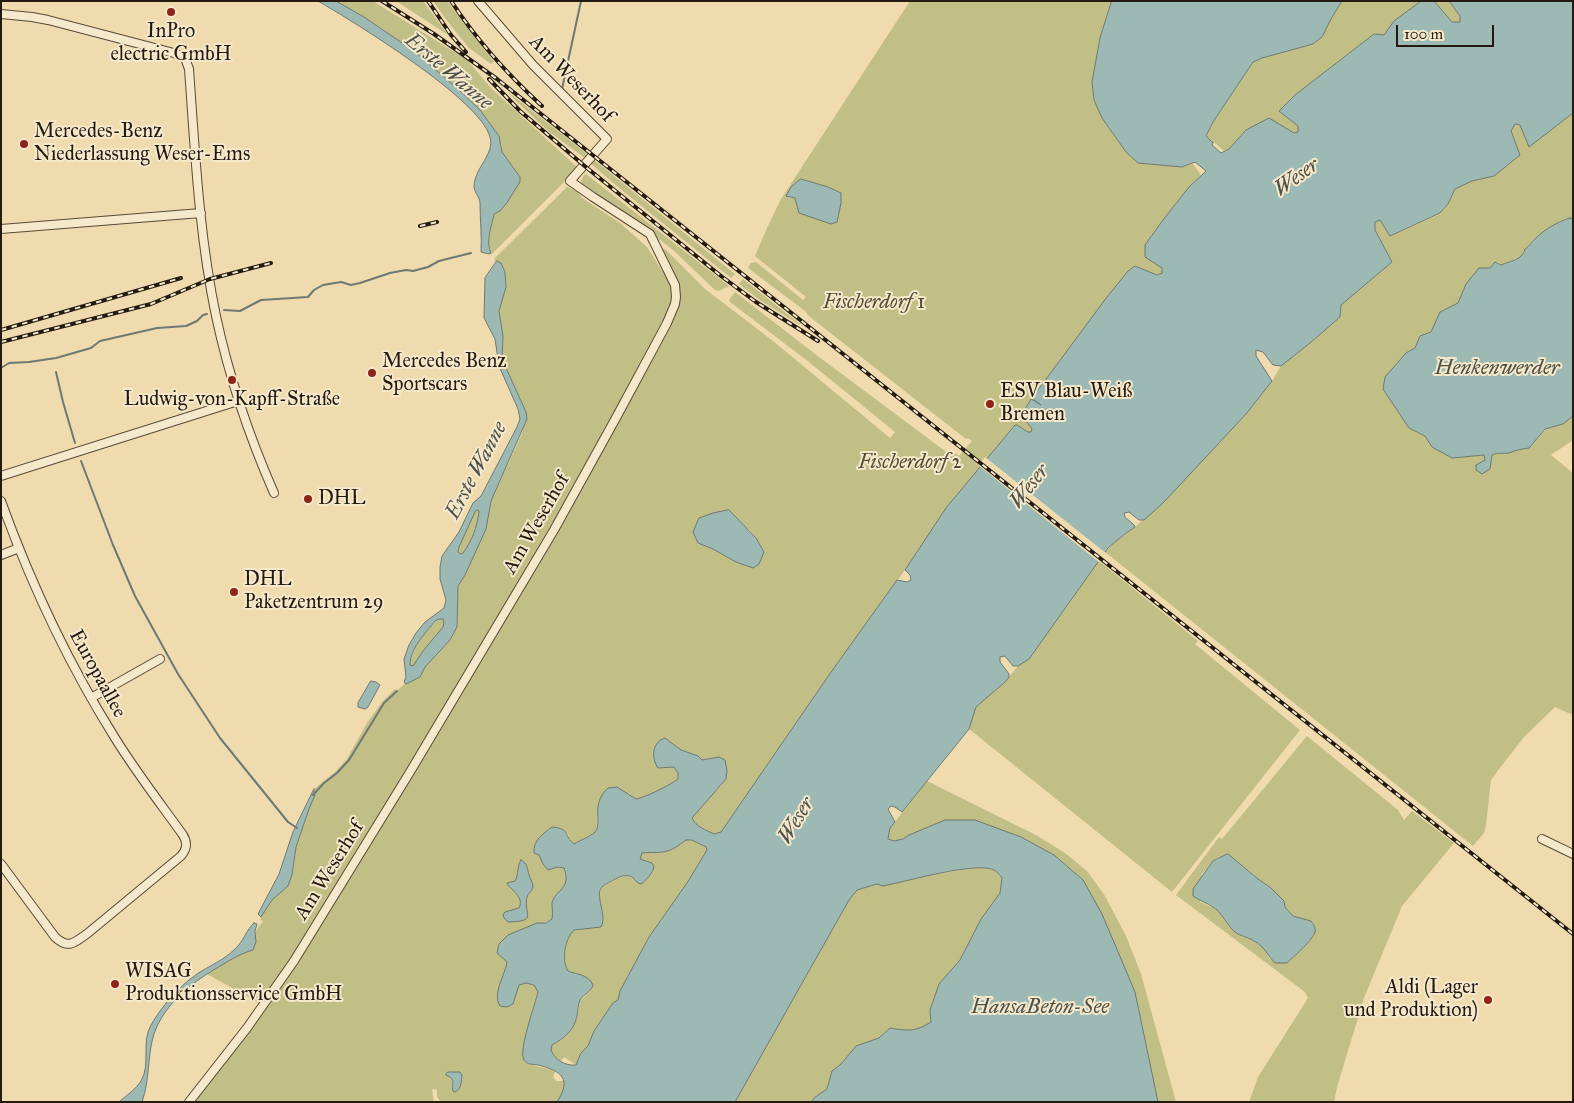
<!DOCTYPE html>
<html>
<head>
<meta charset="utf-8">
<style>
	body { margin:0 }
	#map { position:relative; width:1574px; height:1103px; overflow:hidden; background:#f0dbaf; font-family:"IM FELL Great Primer",serif }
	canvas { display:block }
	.frame { position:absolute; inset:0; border:2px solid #241a11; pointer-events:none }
	.scale { position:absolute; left:1396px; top:25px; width:98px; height:22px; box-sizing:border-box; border:2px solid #241a11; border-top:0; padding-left:6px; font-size:15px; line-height:18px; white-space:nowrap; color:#241a11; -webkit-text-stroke:4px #f5e8cb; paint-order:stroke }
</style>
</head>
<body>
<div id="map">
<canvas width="1574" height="1103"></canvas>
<div class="frame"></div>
<div class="scale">100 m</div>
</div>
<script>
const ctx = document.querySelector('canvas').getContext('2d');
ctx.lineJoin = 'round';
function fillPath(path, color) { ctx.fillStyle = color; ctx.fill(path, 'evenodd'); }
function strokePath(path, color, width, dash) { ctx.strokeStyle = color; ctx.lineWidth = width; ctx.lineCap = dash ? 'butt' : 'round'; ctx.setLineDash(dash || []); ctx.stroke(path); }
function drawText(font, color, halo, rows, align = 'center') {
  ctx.font = font + ' "IM FELL Great Primer",serif'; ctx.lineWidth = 4; ctx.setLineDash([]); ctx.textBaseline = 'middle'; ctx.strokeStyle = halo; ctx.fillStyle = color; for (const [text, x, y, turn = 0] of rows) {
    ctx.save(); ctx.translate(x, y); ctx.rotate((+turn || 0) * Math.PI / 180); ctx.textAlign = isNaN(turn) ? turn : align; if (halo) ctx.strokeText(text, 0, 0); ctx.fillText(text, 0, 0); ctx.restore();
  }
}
fillPath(new Path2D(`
	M336,1H373L467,60L492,89L578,168L492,254H490L488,243L494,214L500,211L520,177L502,152L501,143L480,110L458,89L414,51L364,17Z
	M396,1H423L448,35Z
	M433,1H447L494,62L491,64L469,48L448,22Z
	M910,1H1112L1100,38L1092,82L1094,100L1102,118L1126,152L1138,163L1182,167L1193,164L1201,175L1177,202L1145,245L1162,268V274L1158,275L1128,271L1033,396L1042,404L1041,405L1031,399L1024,410L1033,417L1032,418L1023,417L1032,429L1031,432H1028L1017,425H1015L946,508L905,570L829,675L721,832L714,834C706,830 696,827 692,818L708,798L722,785L719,757L702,760L698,756L681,750L658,768L674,767L678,773V779C672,784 644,798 636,799L627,793L597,815V827L594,833L574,844L570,840L567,832L539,855L543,864L564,868C572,890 555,890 552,903C552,909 553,914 552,919C544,924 534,924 526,929C515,935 506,945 497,953L507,962L506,969L515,997L517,989L519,985L526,983L534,985L538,992C535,1004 517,1054 525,1062C530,1066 547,1067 555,1072L553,1077L556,1081H564C567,1089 562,1095 557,1102H441L437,1097V1090L432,1089L434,1102H191L246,1032L555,532L678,299L660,252L664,249L666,250L705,289L773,341L890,438L895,432L809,362L730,302L729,300L735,292L815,354L949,454L952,451L959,456L972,441L968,438L966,439L810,317L805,311L748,268L751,263L756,262L803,300L806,297L755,256L767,228L781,199ZM801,179L828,187L841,193L837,222C822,226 801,211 795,198H789ZM749,529L756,538L764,551L736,562L713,549L699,543ZM448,1072H460L462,1075L458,1091L452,1088L453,1080Z
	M1342,1H1421L1394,21L1384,35L1374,34L1295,95L1279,111L1298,126L1299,132L1294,133L1246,130L1229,149L1224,151L1215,143H1213L1206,137L1213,122L1253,62L1262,58L1313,44L1322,37L1331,19Z
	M1434,1H1449L1460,16V22H1452Z
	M508,92L586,153L589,155L586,159L547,130L513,98Z
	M1573,113V220L1570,218L1558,222L1533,240L1521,257L1501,265L1498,262L1466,284L1458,303L1440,312L1431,332L1420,336L1415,348L1406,353L1385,377L1383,389L1409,428L1425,436L1432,447L1452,458L1484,455L1485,460L1496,453H1507L1517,449L1529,448L1546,429L1563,424L1573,416V440L1551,455L1573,473V715L1555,707L1524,737L1499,769L1491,780L1486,825L1484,833L1473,846L1105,552L1119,538L1124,536L1155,510L1246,414L1272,381L1281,366L1310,343L1340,317L1341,305L1392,262L1375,230V222L1380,220L1391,236L1440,214L1448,204L1455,189L1472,181L1494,176L1520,155L1511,131L1515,124L1520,125L1530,146Z
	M593,159L735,274L731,278L624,192L590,163Z
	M585,174H586L729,286L719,291L715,290L673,250L645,228L582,185L581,181Z
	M567,187L578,192L582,198L620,223L647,247L670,283L672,293L671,305L637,373L579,477L438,721L346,868L293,957L261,1004L207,974L245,952L253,950C257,937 252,932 263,922L260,919L272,900L288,886L294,866L296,847L309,809L315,795L314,789L335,772L347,759L367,723L382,702L395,689L397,691L405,683L420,677L425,667L450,640L457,627L458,586L465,575L486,529L491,501L522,434L526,412L502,359L503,336L499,311L506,287L505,272L501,263L496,262L494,259Z
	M743,279L800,324V325L761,301L739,284Z
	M478,510L479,512C477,527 471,541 463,554L458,552L459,547L475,512Z
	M1099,561L1198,641L1195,644L1300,730L1172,892L969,729L976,707L1005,682L1018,666L1029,659Z
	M440,619H443L444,623L443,627L423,651L413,666L410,665C411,650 427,626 440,619Z
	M1307,736L1398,810L1404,820L1412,811L1454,843L1402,906L1364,998L1337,1087L1334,1102H1249L1258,1077L1308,998L1305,992L1176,895L1219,837L1222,839ZM1219,857L1240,865L1249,871L1258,879L1271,888L1293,916L1311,921C1313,924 1316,928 1315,932C1313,940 1293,957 1287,963L1270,959L1264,948L1254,941L1241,936L1231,928L1220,913L1214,908L1200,902L1202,874L1213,861Z
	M927,781L1036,835L1065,853L1087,871L1105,896L1126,936L1141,974L1176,1102H1158L1135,992L1083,880L1054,855L1021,837L909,835C902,841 897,842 888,839L890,828Z
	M686,840H692L706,847L707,850L687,883L649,937L620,991L618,1000L613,1003L594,1031L588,1046L581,1053L576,1065L564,1057L561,1061L553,1056L550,1050L552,1046L566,1036L577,1019L580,1001L591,990L593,985L576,974L568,971C563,963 564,934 574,930C577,928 580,929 582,928C589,925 596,919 603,914C601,907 598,897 601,890C602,886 605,885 609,883C621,876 626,872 637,882H644L653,871L652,863L640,859L642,853C649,852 656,853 663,852C672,851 679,845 686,840Z
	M980,867L994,870L1002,878L1000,893L981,919L960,960L939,984L930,1010L931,1022C915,1032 908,1031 890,1028L879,1038L856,1046L841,1064L832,1071L827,1089L814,1098L812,1102H735L849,900L857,890L878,884Z`), '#c1be86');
const water = new Path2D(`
	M318,1H336L364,17L414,51L458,89L480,110L499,136L502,152L520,177V182L506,204L500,211L494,214C492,226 485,242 491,253L489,254L481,252C482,237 480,219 480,203C480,197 474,193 474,186C475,167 495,154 490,137C480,99 354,22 318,1Z
	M1112,1H1342L1331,19L1322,37L1313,44L1262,58L1253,62L1213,122L1206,136L1213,143L1212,145L1221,153L1229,149L1246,130L1269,118L1294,133L1298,132V126L1279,111L1295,95L1374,34L1384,35L1394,21L1421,1H1434L1452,22H1460V16L1449,1H1573V113L1529,147L1520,125L1515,124L1511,131L1520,155L1494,176L1472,181L1455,189L1448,204L1440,213L1390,236L1380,220L1375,222V230L1392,262L1341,305L1340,317L1310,343L1281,366L1273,365L1263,352L1256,350V356L1272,381L1246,414L1163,503L1144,520H1139L1129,512L1124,513L1125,517L1134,525L1135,527C1125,534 1117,540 1108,548L1029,659L1018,666H1013L1005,656L1000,657V662L1009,674V677L1005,682L976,707L969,729L902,812L895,807L891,806L888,809L895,822L890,828L888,839L894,841L903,839L909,835L945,820H975L1021,837L1054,855L1083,880L1102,914L1135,992L1158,1102H812L814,1098L827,1089L832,1071L841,1064L856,1046L879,1038L890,1028C908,1031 915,1032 931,1022L930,1010L939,984L960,960L981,919L1000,893L1002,878C1000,875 996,871 994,870C977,861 904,882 883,886L877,884L857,890L849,900L735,1102H557C572,1079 562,1071 538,1065C533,1064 527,1065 524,1060C518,1051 535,1005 538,992L534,985L526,983L519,985L513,1004L507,1007L500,1006C492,994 505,975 507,962L497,953L499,944L508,935L537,923H546L552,919C553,914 552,908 552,903C555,889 572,890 564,868L557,867L548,870L543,864L539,855L534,853C533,840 543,834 552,827C572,829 563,836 574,844C580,840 590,837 595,832C603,823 590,804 608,788L617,787L636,799C644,798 672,784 678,779V773L674,767L658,768C651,758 652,742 665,738L681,750L698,756L702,760L719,757L725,760L727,771L726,779L692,818C696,827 706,830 714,834L721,832L829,675L897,580L907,582L911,580L910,575L905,570L946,508L1015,425H1017L1028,432H1031L1032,429L1023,417V412L1033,417L1024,411L1031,399L1041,405L1032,398L1107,297L1128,271L1135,266L1157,275L1162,273V268L1145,257V245L1163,220L1189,187L1206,171L1195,162L1182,167L1138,163L1126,152L1102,118L1094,100L1092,82L1100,38ZM686,840H692L706,847L707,850L687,883L649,937L620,991L618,1000L613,1003L594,1031L588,1046L581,1053L576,1065C565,1066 555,1060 551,1050L552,1045C564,1038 574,1031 577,1016C578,1011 578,1004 580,1000C584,994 591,992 593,985C588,974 578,975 568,971C561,959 565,939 574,930L601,927C608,915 593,894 603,886C605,884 608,883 610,882C617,878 624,873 632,877C635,880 637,883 641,884C646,881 653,872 654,867L652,863L640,859L642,853C649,852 656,853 663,852C672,851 679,845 686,840Z
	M801,179L828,187L841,193V203L837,222L831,224L799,213L795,198L786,196L791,187Z
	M1570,218L1573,220V416L1563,424L1545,429L1529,448C1522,449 1516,450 1509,453C1503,454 1498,452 1492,455L1490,469L1482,474L1476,470V465L1485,460L1484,455L1452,458L1432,447L1425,436L1409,428L1383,389L1385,377L1406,353L1415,348L1420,336L1431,332L1440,312L1458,303L1466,284L1479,268H1490L1495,262L1501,265C1510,261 1523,260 1525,249C1530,246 1530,243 1534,240C1543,230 1557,222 1570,218Z
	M497,261L501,263L505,272L506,287L499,311L503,336L502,359L526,412L527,419L491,501L486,529L465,575L458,586L457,627L450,640L425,667L420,677L406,684L404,682L406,677L404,659L409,645L416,633L425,622L444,608L446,600L440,579V567L442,556L459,532L473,503L481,496L517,427L520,419L518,409L499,366L495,339L484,318L485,278ZM478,510L479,512C477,527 472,541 463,553L461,554L458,552L459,547L475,512ZM440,619H443L444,623L443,627L423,651L413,666L410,665C410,648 425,634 435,621Z
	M729,510L756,538L764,552L759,564L753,568L736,562L713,549L698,543L693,532L699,518L713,513Z
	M371,681L376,682L380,685L368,707L365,709L358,707V703Z
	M314,789V793L315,795L309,809L296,847L292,875L288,886L272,900L261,917L258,914L279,874L293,832Z
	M1228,854L1258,879L1271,888L1284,901L1285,907L1293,916L1311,921C1313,924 1316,928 1315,932C1313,940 1293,957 1287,963H1275C1268,956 1264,946 1254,941C1246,936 1237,936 1231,928C1225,921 1221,912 1213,907C1207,903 1200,901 1193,896V889L1213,861Z
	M521,860C528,864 527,868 529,875C530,879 533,882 533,887C532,891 528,893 527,897C523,915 539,921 508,922L504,918L503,915L505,912L519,908C524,898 514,892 508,885L507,883L515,881C519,874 517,865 521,860Z
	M254,923L257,924L255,931L256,942L253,950C242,953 232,959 222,965C194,981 165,1002 154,1034C147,1056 150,1080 142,1102H119C127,1095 136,1089 141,1081C151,1064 141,1042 151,1025C162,1006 178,987 197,974C209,966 224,960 235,949C244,941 246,930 254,923Z
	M448,1072H460L462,1075C461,1081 462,1089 455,1092L453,1091C451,1082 457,1080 446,1075Z`);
fillPath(water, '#9db9b4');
strokePath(water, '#6d7973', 1);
fillPath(new Path2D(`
	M985,457L1107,554L1100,563L978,465Z`), '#f0dbaf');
strokePath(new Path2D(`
	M562,89L581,1
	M224,310L240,311L261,300L308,297L314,290L323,285L341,282L351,285L360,283L390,273L406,270L413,271L428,267L439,261L471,253
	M1,368L9,363L29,362L56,358L91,348L100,341L157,328L186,326L197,321L203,315L207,314
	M56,372L63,402L75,443
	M81,461L113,545L135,596L178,674L220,738L288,822L297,828
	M313,795L324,783L337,773L349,760L384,703L397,691`), '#6d7973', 2);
const minor = new Path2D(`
	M1,14L32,17L48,20L174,53L185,58L189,69C195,151 199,235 216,316C229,377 249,436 274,493
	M1,229L201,213
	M1,476L238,401
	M1,501C31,584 68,663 115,738C136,772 160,803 183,835C188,843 187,849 181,856L88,933C75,942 69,950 55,937L1,864
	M1,555L19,548
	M91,698L160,659
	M1542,839L1573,854
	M189,1102L247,1028L294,961L410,772L554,530L617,416L667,323L675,304L676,297L675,285L650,234L593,197L570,181L607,139L533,65L478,1`);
strokePath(minor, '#574a38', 10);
strokePath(minor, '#f5e8cb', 8);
const rail = new Path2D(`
	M382,1L434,34L497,79L1573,934
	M428,1L451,35L466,52
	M451,1C476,39 508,75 542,106
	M489,79L520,111L587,168L721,276L756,302L818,341
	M420,226L437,222
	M1,330L181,278
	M1,342L151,304L210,279L271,263`);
strokePath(rail, '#241a11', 4);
strokePath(rail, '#f5e8cb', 2, [5.5]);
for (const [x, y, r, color] of [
	[171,12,5,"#8f2418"],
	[24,144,5,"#8f2418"],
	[372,373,5,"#8f2418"],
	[232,380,5,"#8f2418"],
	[990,404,5,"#8f2418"],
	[308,499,5,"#8f2418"],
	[234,592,5,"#8f2418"],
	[115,984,5,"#8f2418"],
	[1488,1000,5,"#8f2418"]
]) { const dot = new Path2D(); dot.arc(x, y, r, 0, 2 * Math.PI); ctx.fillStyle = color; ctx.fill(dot); strokePath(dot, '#f5e8cb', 2); }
drawText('20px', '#241a11', '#f5e8cb', [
	["InPro",171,32,"center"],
	["electric GmbH",171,55,"center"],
	["Mercedes-Benz",34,132],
	["Niederlassung Weser-Ems",34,155],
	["Mercedes Benz",382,362],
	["Sportscars",382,385],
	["ESV Blau-Weiß",1000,392],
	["Bremen",1000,415],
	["Ludwig-von-Kapff-Straße",232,400,"center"],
	["DHL",318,499],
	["DHL",244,580],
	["Paketzentrum 29",244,603],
	["WISAG",125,972],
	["Produktionsservice GmbH",125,995],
	["Aldi (Lager",1478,988,"right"],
	["und Produktion)",1478,1011,"right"]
], 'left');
drawText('20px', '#241a11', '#f5e8cb', [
	["Am Weserhof",571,79,46],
	["Am Weserhof",537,524,-60],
	["Europaallee",97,674,61],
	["Am Weserhof",330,871,-58]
]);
drawText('italic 20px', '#534b34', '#f5e8cb', [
	["Fischerdorf 1",874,303],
	["Fischerdorf 2",910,463]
]);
drawText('italic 21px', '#4e524a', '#f5e8cb', [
	["Erste Wanne",448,72,40],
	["Weser",1297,178,-36],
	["Henkenwerder",1497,369],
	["Erste Wanne",477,471,-62],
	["Weser",1030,487,-52],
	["Weser",797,821,-59],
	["HansaBeton-See",1040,1008]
]);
</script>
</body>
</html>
